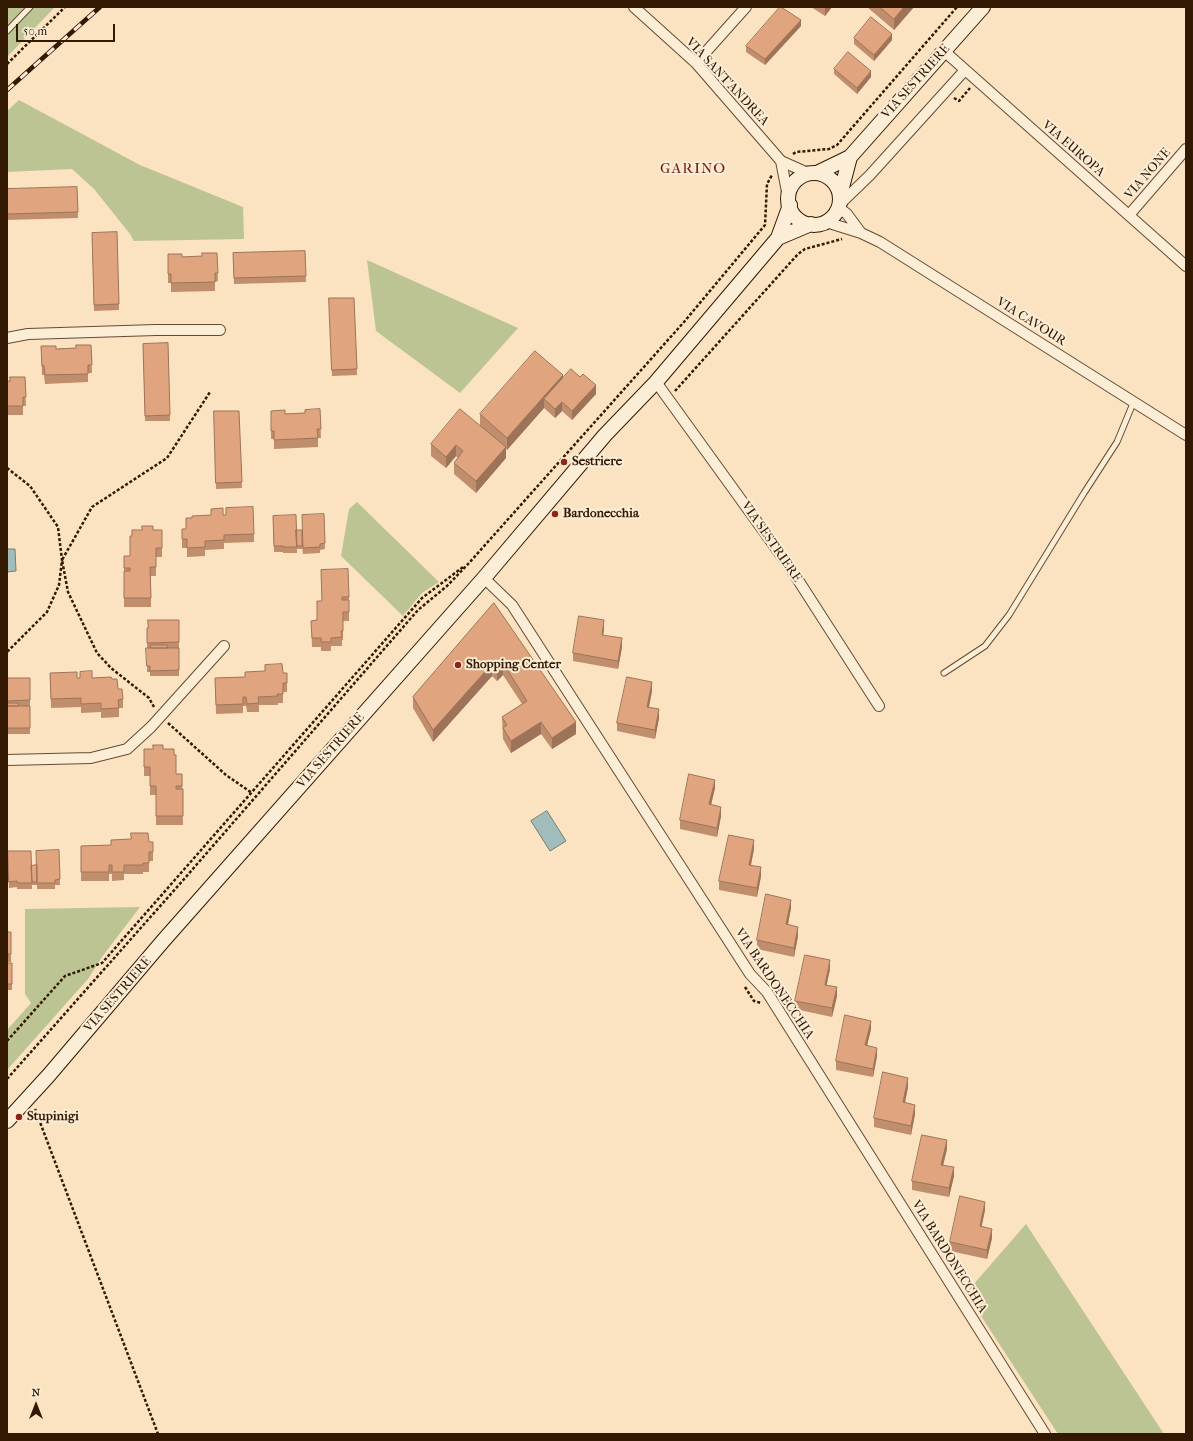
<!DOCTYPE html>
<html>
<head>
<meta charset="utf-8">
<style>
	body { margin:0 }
	#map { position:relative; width:1193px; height:1441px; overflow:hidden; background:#fbe3c1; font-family:"IM FELL French Canon",serif }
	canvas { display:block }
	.frame { position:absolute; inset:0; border:8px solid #331802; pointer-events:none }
	.north { position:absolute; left:16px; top:1385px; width:40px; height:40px; -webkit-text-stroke:3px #fcedd7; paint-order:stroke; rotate:0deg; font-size:11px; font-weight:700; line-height:16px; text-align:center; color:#331802 }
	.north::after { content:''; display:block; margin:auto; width:14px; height:18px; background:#331802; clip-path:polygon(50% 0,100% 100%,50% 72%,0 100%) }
	.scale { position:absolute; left:16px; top:24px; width:99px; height:18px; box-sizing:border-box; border:2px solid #331802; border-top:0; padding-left:5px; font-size:12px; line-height:14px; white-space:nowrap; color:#331802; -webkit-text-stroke:3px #fcedd7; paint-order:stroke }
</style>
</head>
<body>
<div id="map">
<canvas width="1193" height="1441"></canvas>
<div class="frame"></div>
<div class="north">N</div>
<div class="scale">50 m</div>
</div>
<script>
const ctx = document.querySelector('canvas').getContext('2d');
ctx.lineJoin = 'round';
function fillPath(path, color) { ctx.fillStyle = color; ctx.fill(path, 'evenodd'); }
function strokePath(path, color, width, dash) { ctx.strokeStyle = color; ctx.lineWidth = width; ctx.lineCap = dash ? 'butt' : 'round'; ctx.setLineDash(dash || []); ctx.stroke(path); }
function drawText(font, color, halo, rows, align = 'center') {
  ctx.font = font + ' "IM FELL French Canon",serif'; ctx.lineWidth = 4; ctx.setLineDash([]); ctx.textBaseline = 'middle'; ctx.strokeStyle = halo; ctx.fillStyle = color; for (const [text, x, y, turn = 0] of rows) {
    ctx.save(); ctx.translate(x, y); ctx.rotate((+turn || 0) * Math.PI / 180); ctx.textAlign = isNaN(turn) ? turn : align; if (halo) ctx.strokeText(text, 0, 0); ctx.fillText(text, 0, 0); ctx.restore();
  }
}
fillPath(new Path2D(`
	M7,7H55L7,57Z
	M19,100L140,165L243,207L244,239L134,241L130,234L94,189L72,169L7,172V111Z
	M367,260L518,328L460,393L376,331Z
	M357,502L439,582L422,593L403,616L341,556L349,509Z
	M140,907L102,957L88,979L7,1070V1030L31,1003L25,994V909Z
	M1026,1224L1164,1434H1058L966,1293Z`), '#bdc494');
const water = new Path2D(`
	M7,549H15L16,571L7,572Z
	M547,811L566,841L550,851L531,821Z`);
fillPath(water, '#a1bdbb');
strokePath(water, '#757b71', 1);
const lane = new Path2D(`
	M7,31L30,7
	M944,673L985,646L1009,615L1084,493L1117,442L1134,401`);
const street = new Path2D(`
	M634,7L696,63L781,161L810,174
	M944,51L1186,266
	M696,63L746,7
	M781,161L789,202
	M840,204L870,175L965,70
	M838,207L847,214L861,233
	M1129,215L1186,149
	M826,222L861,233L880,242L1186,435
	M7,338L28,334L156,330H220
	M656,382L791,569L879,706
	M484,578L512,605L750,974L767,992L1045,1434
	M7,760L91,758L127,749L151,727L224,646`);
const secondary = new Path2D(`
	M817,173L850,157L983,7
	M788 199a26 26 0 1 1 52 0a26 26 0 1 1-52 0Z
	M840,195L850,157
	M778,238L811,224
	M7,1121L49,1075L163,941L484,578L605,435L656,382L778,238L790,205`);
strokePath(lane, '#654b32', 7);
strokePath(street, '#654b32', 12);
strokePath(secondary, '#331802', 16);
strokePath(new Path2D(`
	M7,64L65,7
	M954,98L959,101L970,88
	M793,154L796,152L829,149L837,145L957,7
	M675,391L798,254L805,249L842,239
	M7,468L30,486L58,527L62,560L59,585L47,612L7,652
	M154,707L149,698L111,668L97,653L68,592L62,560L92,507L167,458L210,392
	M168,723L226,775L252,793
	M745,987L754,1001L761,1003
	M7,1041L65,976L102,963L422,598L463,567
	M7,1079L185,878L418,610L447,586L469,563L684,322L765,225L767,184L772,175
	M35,1109L158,1434`), '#331802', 2.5, [3, 2]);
strokePath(lane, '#fcedd7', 5);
strokePath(street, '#fcedd7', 10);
strokePath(secondary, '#fcedd7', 14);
const rail = new Path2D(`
	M7,90L100,7`);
strokePath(rail, '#331802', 4.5);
strokePath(rail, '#fcedd7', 3, [9]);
fillPath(new Path2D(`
	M811,7H832L825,16Z
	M867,7H914L894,30Z
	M801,26L765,65L746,52V46Z
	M854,38L892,40L874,61L854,44Z
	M834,69L871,77L857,94L834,74Z
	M77,187L78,218L7,220V189Z
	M117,232L119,310L94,311L92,233Z
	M305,251L306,282L234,284L233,253Z
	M217,253L218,281L215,282V291L171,292V283H168V254L182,257L202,256Z
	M329,298H354L357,375L332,376Z
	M168,343L170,421H145L143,344Z
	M91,345L92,373H88V382L45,384L44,375H42L41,346L56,349L76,348Z
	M25,377L26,406H23V415H7V381H10Z
	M563,378L596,394L572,420L562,411L555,418L544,408L507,450L506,448V458L476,493L454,474V463L458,458L456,456L446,468L431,456V444L480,425V414Z
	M320,409L321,438H318V447L274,449V439H271V411L285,414L305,413Z
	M214,411H239L242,488L216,489Z
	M226,508L254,534V542L224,543V549L205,550V556L187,557V548H182V529H186L223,515H226Z
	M324,514L325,549L320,550V553L303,554L302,547V549H297V553H283V552H274L273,516L296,530H302Z
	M153,530H162V557H156V576H151V607H124V556H130L132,536Z
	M321,570L349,597V621H343V640H342V646H331V651H321V647H312L311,621L317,620V601H322Z
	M494,603L576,734L552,749L541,734L511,753L503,739L502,717L522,704L503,675L497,681L492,676L433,742L413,708V697Z
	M179,620V676H150V672H147V628Z
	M604,629L603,635L622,647L618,669L573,661V653Z
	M50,673L77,678H92L112,679L118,689L123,699V708H119V717L101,718V712L81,713V707L51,708Z
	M283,673L287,683V692H283V703H278V705H259V712H247L246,706H243V713L216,714L215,678L245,677Z
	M7,678H30V734H7Z
	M652,691L649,707L659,718L655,739L617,731V723Z
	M144,749H163L174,755L176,774H182L183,825H156V795H150V776H144Z
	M715,788L711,805L721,816L717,837L680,829V820Z
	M149,842L153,852V861H149V872H143V874H124V880L112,881V874H109V881H81V846L111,845Z
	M754,849L751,865L761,876L757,897L719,890V881Z
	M59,850L60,885H55V889H37V882V885H32V889H17V887L9,888L8,851L31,866L37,865Z
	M791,908L788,925L798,936L794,957L757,949V940Z
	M7,932H11V962H7Z
	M7,963H12V990H7Z
	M830,969L826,985L837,996L832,1017L795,1009V1001Z
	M871,1029L867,1045L877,1056L873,1077L836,1070V1061Z
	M908,1087L905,1103L915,1114L911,1135L874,1127V1118Z
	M947,1149L943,1165L954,1176L949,1197L912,1190V1181Z
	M985,1210L981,1227L992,1238L987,1259L950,1251V1242Z`), '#c18e6d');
fillPath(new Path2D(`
	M826,7H832L825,16V8Z
	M904,7H914L894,30V19Z
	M801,20V26L765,65V59Z
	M892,34V40L874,61V55Z
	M871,71V77L857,94V88Z
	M563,375V387L544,399V408L507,450V438Z
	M596,385V394L572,420V411Z
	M562,402V411L555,418V409Z
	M456,445V456L446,468V457Z
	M506,447V458L476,493V481Z
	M604,620V629L602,644V635Z
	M622,638V647L618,669V661Z
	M503,663V675L497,681V669Z
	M492,664V676L433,742V730Z
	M652,682V691L647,716V707Z
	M659,709V718L655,739V730Z
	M541,722V734L511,753V741Z
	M576,722V734L552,749V738Z
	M715,780V788L709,813V804Z
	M721,807V816L717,837V828Z
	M754,840V849L749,874V865Z
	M761,867V876L757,897V888Z
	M791,900V908L786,933V924Z
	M798,927V936L794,957V948Z
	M830,960V969L825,993V985Z
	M837,987V996L832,1017V1008Z
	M871,1021V1029L865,1054V1045Z
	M877,1048V1056L873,1077V1069Z
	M908,1078V1087L903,1111V1102Z
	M915,1105V1114L911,1135V1126Z
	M947,1140V1149L941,1174V1165Z
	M954,1167V1176L949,1197V1188Z
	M985,1202V1210L980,1235V1226Z
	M992,1229V1238L987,1259V1250Z`), '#9d7459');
const building = new Path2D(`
	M780,7H781L801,20L765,59L746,46Z
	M880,7H904L894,19Z
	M871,17L892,34L874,55L854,38Z
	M848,52L871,71L857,88L834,69Z
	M77,187L78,212L7,214V189Z
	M117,232L119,304L94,305L92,233Z
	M305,251L306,276L234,278L233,253Z
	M202,253H217L218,273H215V282L171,283V274H168V254H182V257L202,256Z
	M329,298H354L357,369L332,370Z
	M168,343L170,415L145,416L143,344Z
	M76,345H91L92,365H88V374L45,375L44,366H42L41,346H56V349L76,348Z
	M535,351L563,375L507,438L480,414Z
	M571,369L580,377L583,374L596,385L572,411L562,402L555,409L544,399Z
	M10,377H25L26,397H23V406H7V381H10Z
	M320,409L321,429H317L318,438L274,440V431H271V411L285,410V414L305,413V410Z
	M460,409L506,447L476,481L454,463L463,451L456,445L446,457L431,444Z
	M214,411H239L242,482L216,483Z
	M253,507L254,534L224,535V540L205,541V547L187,548V539H182V529H186V518H192V516L211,515V509L223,508V515H226V508Z
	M324,514L325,543L320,544V547L303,548L302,515Z
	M296,515L297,547H283V546H274L273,516Z
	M142,526H153V530H162V548H156V567H150L151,598H124V571H130V568H124V556H130V536H132V530H142Z
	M296,530H302V546H297Z
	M348,569L349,597H342V600H349V612H343V631H341L342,637L331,638V642H321V638H312L311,621L317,620V601H322L321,570Z
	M494,603L576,722L552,738L541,722L511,741L503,728L507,725L502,717L527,701L503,663L497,669L492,664L433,730L413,697Z
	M579,616L604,620L602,635L622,638L618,661L573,653Z
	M148,620H179V642L147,643V628H148Z
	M151,645H167V648H151Z
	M146,648H179V670L150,671V666H147Z
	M282,664L283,673H287V683H283V694H277L278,696L258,697L259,703L247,704L246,697H243V704L216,705L215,678L245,677V672L265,671V665Z
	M92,671V678L111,677L112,679H117L118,689H122L123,699L118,700L119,708L101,709V703L81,704V698L51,699L50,673L77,672V678H80V672Z
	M627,677L652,682L647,707L659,709L655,730L617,723Z
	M7,678H30V700L7,701Z
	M7,703H18V706H7Z
	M7,706H30V728H7Z
	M153,745H163V749H174V755H176V774H182V786H176V789H183V816H156V786H150V767H144V749H153Z
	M689,774L715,780L709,804L721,807L717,828L680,820Z
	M131,833H148L149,842H153V852H149V863H143V865H124V872H112V865H109V872H81V846L111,845V840L131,839Z
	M729,835L754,840L749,865L761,867L757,888L719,881Z
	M59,850L60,879L55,880V883H37L36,851Z
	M8,851H31L32,883H17V881L9,882Z
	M37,865V882H32L31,866Z
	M766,894L791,900L786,924L798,927L794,948L757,940Z
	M7,932H11V954H7Z
	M805,955L830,960L825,985L837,987L832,1008L795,1001Z
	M7,963H12V984H7Z
	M845,1015L871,1021L865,1045L877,1048L873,1069L836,1061Z
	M883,1072L908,1078L903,1102L915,1105L911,1126L874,1118Z
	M922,1135L947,1140L941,1165L954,1167L949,1188L912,1181Z
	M960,1196L985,1202L980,1226L992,1229L987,1250L950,1242Z`);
fillPath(building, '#e0a57f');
strokePath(building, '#9d7459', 1);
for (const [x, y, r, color] of [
	[564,462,4,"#8f2418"],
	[555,514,4,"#8f2418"],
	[458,665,4,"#8f2418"],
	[19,1117,4,"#8f2418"]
]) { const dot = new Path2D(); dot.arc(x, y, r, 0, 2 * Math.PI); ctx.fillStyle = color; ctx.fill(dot); strokePath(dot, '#fcedd7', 1.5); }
drawText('13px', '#331802', '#fcedd7', [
	["VIA SANT'ANDREA",727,82,47],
	["VIA SESTRIERE",916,82,-48],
	["VIA EUROPA",1073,149,41],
	["VIA NONE",1148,174,-49],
	["VIA CAVOUR",1031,322,32],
	["VIA SESTRIERE",771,542,55],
	["VIA SESTRIERE",331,751,-49],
	["VIA BARDONECCHIA",774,984,56],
	["VIA SESTRIERE",118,995,-49],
	["VIA BARDONECCHIA",949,1257,58]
]);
drawText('bold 13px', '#331802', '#fcedd7', [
	["Sestriere",572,462],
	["Bardonecchia",563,514],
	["Shopping Center",466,665],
	["Stupinigi",27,1117]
], 'left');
ctx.letterSpacing = '1px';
drawText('15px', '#7a1f14', '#fcedd7', [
	["GARINO",693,169]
]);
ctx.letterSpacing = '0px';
</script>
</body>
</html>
